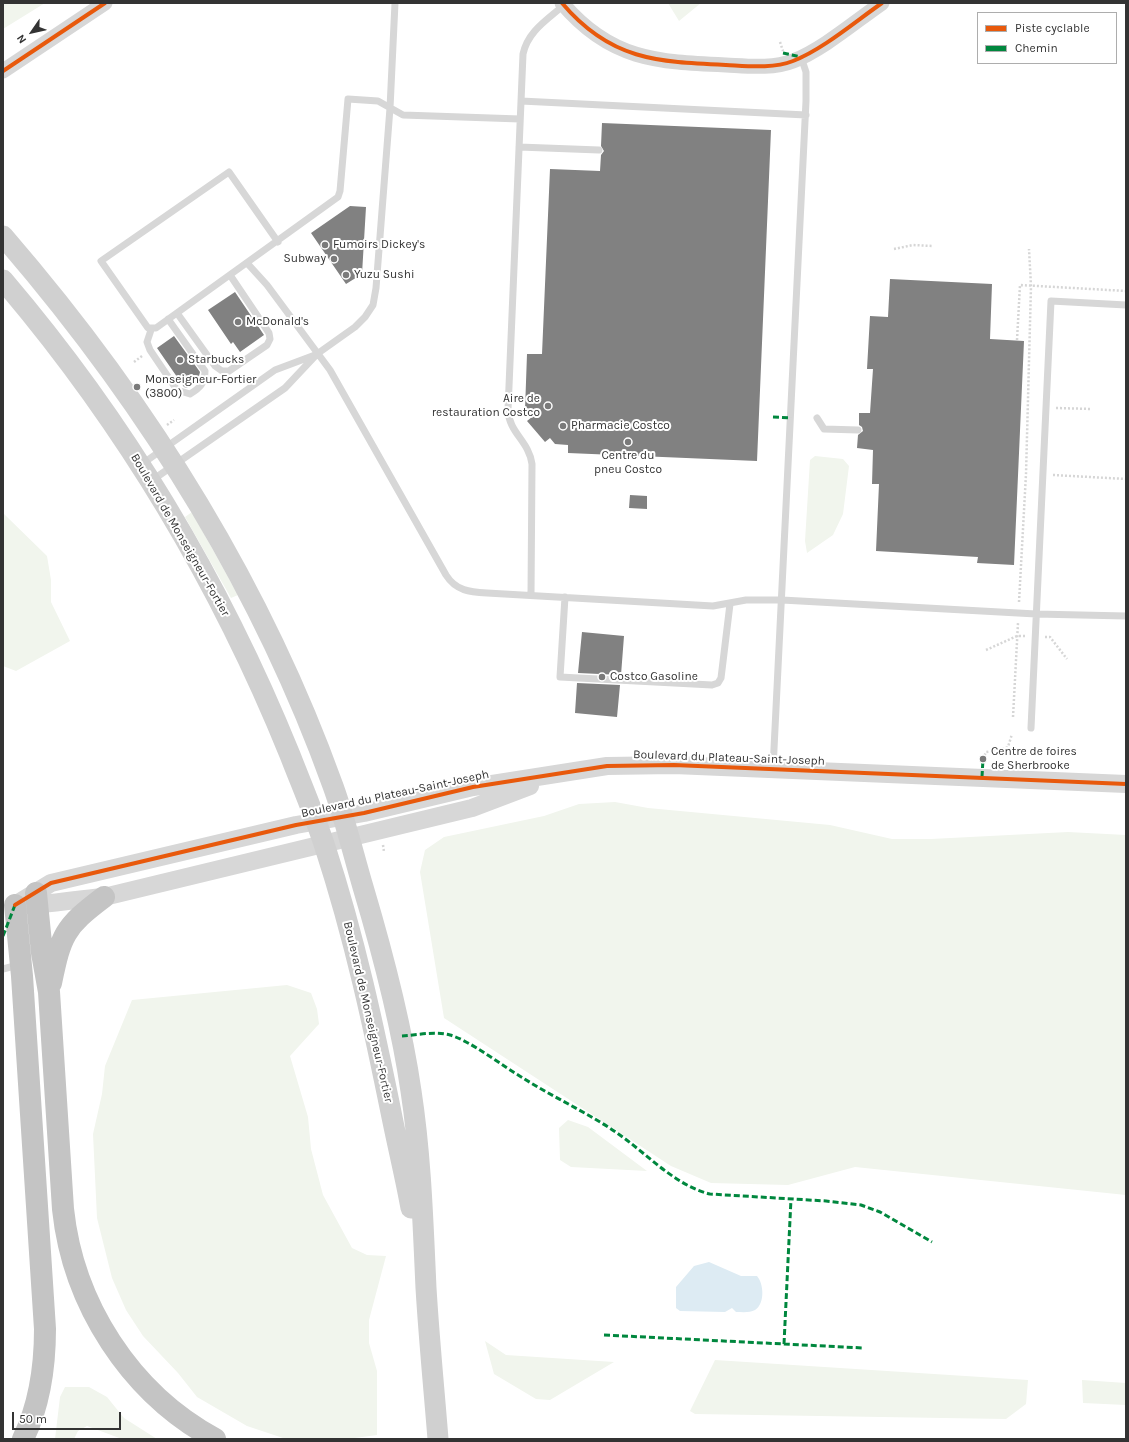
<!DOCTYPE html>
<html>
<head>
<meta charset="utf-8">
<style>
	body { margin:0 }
	#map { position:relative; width:1129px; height:1442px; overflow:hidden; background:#fff; font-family:Karla,sans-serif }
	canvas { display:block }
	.frame { position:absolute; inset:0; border:4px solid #333; pointer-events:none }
	.legend { position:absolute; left:977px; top:12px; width:140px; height:52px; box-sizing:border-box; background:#fff; border:1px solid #adadad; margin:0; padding:5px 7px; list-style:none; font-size:12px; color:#333 }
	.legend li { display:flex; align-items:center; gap:8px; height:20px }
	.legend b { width:20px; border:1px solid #adadad }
	.north { position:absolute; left:12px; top:12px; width:40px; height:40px; -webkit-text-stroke:3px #fff; paint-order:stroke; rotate:236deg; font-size:11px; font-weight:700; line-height:16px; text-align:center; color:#333 }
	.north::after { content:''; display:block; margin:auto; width:14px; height:18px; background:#333; clip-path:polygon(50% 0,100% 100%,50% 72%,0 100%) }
	.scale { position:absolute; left:12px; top:1412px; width:109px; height:18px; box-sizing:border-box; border:2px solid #333; border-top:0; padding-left:5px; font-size:12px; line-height:14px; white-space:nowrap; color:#333; -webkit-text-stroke:3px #fff; paint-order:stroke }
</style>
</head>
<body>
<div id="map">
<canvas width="1129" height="1442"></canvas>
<div class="frame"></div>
<ul class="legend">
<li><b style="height:5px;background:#e8590c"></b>Piste cyclable</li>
<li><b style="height:5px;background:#00873e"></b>Chemin</li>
</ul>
<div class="north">N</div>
<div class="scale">50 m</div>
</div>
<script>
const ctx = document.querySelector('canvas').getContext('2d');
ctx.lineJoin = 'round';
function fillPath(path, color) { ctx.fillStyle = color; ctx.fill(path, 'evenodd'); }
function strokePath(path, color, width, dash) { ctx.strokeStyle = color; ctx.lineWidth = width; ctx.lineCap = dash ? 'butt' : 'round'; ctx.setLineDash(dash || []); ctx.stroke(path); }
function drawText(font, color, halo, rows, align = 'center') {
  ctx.font = font + ' Karla,sans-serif'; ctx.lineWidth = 4; ctx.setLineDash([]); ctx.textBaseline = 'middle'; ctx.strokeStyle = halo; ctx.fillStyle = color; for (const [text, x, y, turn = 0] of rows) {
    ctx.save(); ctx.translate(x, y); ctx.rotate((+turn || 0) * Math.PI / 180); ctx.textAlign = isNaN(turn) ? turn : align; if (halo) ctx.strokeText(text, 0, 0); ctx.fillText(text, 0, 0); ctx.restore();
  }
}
fillPath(new Path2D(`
	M3,3H45L3,29Z
	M668,3H701L679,21Z
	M815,456L843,459L849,466L843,514L833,535L807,553L805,541L810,460Z
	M192,512L238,595L231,598L185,517Z
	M3,513L47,556L51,580V602L70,641L16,671L3,666Z
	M615,802L648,808L830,825L892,839H931L1068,832L1126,835V1195L855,1167L788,1185L711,1183L671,1166L444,1018L420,872L425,850L444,837L544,816L579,804Z
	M287,985L311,993L317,1009L319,1024L290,1056L308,1117L311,1149L323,1195L352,1248L367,1255L386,1256L369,1320V1343L377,1371V1435L347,1439H286L247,1426L197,1397L178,1373L143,1336L126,1310L112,1278L97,1218L93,1134L102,1094L105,1066L132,1000Z
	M568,1120L588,1127L647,1171L571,1167L560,1160L559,1128Z
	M485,1341L506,1355L614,1362L550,1400L536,1399L494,1374Z
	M715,1360L1028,1380L1026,1404L1006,1419L695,1414L690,1411Z
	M1082,1380L1126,1383V1405L1083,1403Z
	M65,1387H89L107,1397L124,1418L157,1439H122L87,1426L78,1431L74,1439H55L60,1397Z`), '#f1f5ed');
fillPath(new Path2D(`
	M709,1262L741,1276H757C764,1284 765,1304 755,1310C750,1313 742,1312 736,1312L732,1308L725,1312L680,1311L676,1308V1287L694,1266Z`), '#ddebf3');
fillPath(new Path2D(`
	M602,123L771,130L757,461L568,453V445L555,444L550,438L545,442L527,421L532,417L525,410L527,354H542L550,169L600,171L601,155L604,151L601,146Z
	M350,206L366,207L362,274L346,284L311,233Z
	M890,279L992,284L990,339L1024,341L1014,565L977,563L978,557L876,551L879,484H872L873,450L857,448L858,435L863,431L862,427L859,425V413H870L873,369H867L870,316L888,317Z
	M235,292L264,335L240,352L233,342L231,344L208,310Z
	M174,336L200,372L198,380L187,388L184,387L157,348Z
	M630,495L647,496V509L629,508Z
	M582,632L624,636L621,675L578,673Z
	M577,683L620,685L617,717L575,713Z`), '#818181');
strokePath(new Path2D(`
	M780,42L783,51
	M894,249L913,245L933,246
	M1017,340L1020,285L1126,291
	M134,362L142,356
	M1056,408L1092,409
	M167,425L174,420
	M1053,475L1126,479
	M1019,602L1026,474L1031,286L1029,249
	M1045,637H1050L1067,659
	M986,650L1017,636H1026
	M1013,717L1018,623
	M983,759L986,752L1000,750L1008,747L1012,734
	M383,845L384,852`), '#d6d6d6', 2.5, [2, 2]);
strokePath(new Path2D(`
	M521,101L806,115
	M519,147L599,150
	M278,242L229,172L101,261L148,328H156L338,197L340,191L348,99L378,101L403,115L520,119
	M247,263L267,285L330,370L446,575C456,591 470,592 487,593L713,606L746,600H782L1036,614L1126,616
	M177,313L215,366L222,371H229L267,345L270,339L269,333L230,275
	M151,330L147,342L150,350L177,390L190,394C200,388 205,383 205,371L168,319
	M817,418L824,429L858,430
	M142,464L275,370L315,355
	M151,481L285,388L317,354L355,327L365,317L373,305L376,288L390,108L395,3
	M531,595L532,464C529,441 509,433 508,410L523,54C528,31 547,20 564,5
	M565,597L560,677L712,685L718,683L721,678L730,604
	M1031,728L1051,301L1126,305
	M773,769L806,101V72L801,57
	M3,969L18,965`), '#d7d7d7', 7);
strokePath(new Path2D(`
	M562,3C610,60 657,62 726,65C747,66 773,69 793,61C822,50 856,21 882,3
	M3,71L105,3`), '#d7d7d7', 15);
strokePath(new Path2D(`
	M15,905L51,883L296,825L364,813L473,787L607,766L674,765L1126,784
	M25,905C52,904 77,899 104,897L472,808L530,786`), '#d7d7d7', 18);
strokePath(new Path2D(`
	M3,236C143,398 260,583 333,786C345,819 353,853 363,887C383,954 401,1022 411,1091C421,1156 423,1223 426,1288C429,1338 434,1389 438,1439
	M3,280C124,422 220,582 290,755C302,786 315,816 325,847C355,939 374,1028 393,1122C399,1151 406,1180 411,1208`), '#d0d0d0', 21);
strokePath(new Path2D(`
	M36,893L42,953L49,992L63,1209C73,1304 130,1393 215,1439
	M15,905L22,976L45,1329C45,1367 40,1404 23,1439
	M51,983C61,935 64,927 104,897`), '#c4c4c4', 22);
strokePath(new Path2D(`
	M783,53L801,57
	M773,417L791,418
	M982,777L983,759
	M3,936L15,905
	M402,1036C417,1035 434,1031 450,1035C469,1040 504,1067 523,1078C556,1099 593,1115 624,1138C651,1158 677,1186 710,1194L826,1201L861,1205L880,1212L932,1242
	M604,1335L864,1348
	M784,1344L791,1199`), '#00873e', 3, [6, 3]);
strokePath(new Path2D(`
	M562,3C610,60 657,62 726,65C747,66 773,69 793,61C822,50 856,21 882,3
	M3,71L105,3
	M15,905L51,883L296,825L364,813L473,787L607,766L674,765L1126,784`), '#e8590c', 4);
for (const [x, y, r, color] of [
	[325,245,4,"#7a7a7a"],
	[334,259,4,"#7a7a7a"],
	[346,275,4,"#7a7a7a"],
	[238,322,4,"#7a7a7a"],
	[180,360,4,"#7a7a7a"],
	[137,387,4,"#7a7a7a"],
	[548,406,4,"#7a7a7a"],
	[563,426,4,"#7a7a7a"],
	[628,442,4,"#7a7a7a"],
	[602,677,4,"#7a7a7a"],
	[983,759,4,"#7a7a7a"]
]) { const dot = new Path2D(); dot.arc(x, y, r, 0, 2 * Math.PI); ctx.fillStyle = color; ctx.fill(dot); strokePath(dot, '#fff', 1.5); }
drawText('12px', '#333', '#fff', [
	["Fumoirs Dickey's",333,245],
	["Subway",326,259,"right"],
	["Yuzu Sushi",354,275],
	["McDonald's",246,322],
	["Starbucks",188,360],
	["Monseigneur-Fortier",145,380],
	["(3800)",145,394],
	["Aire de",540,399,"right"],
	["restauration Costco",540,413,"right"],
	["Pharmacie Costco",571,426],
	["Centre du",628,456,"center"],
	["pneu Costco",628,470,"center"],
	["Costco Gasoline",610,677],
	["Centre de foires",991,752],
	["de Sherbrooke",991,766]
], 'left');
drawText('12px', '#333', '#fff', [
	["Boulevard de Monseigneur-Fortier",180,535,60],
	["Boulevard du Plateau-Saint-Joseph",729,758,2],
	["Boulevard du Plateau-Saint-Joseph",395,794,-12],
	["Boulevard de Monseigneur-Fortier",368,1012,77]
]);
</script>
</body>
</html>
